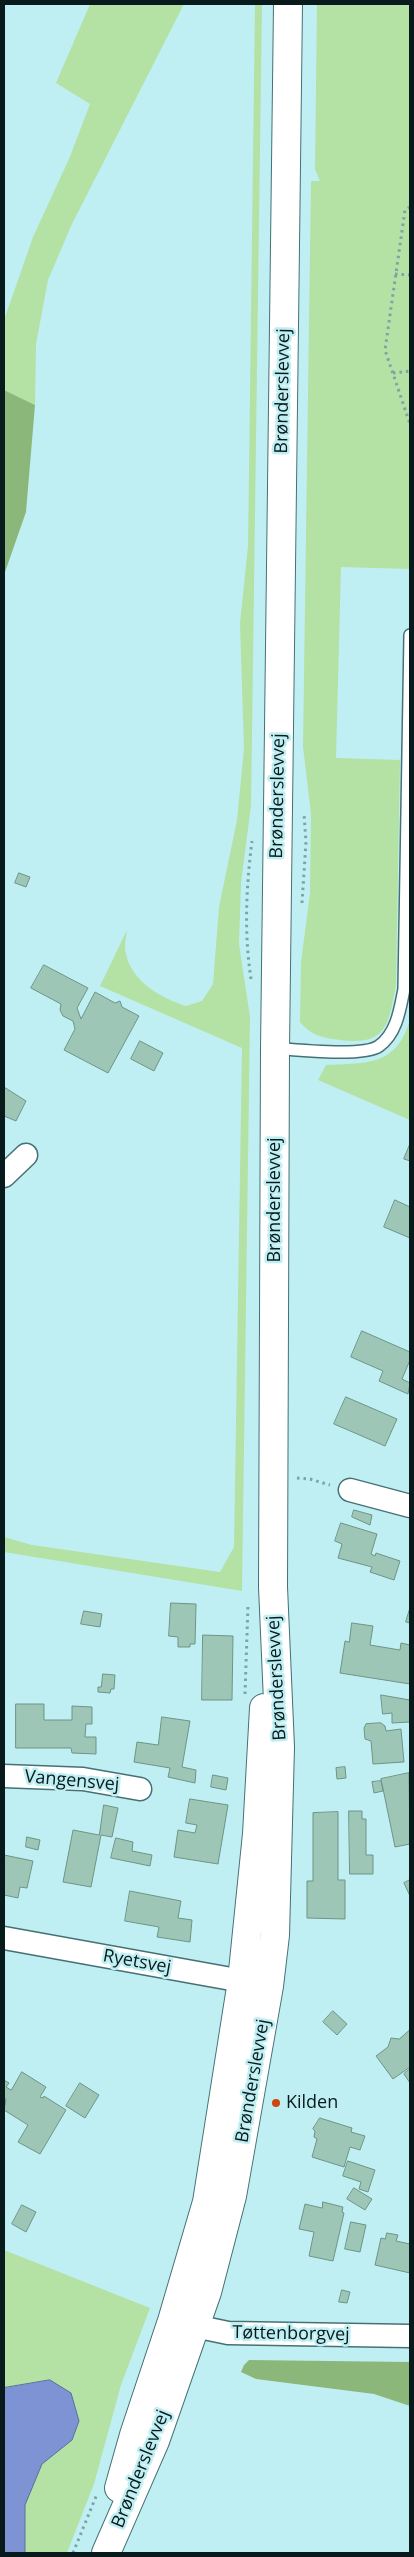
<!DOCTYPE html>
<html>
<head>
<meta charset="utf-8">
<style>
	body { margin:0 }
	#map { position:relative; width:414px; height:2557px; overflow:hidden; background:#c0eff3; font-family:"Open Sans",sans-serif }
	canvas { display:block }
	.frame { position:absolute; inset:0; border:5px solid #081a1c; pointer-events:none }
</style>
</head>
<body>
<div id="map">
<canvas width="414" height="2557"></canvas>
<div class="frame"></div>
</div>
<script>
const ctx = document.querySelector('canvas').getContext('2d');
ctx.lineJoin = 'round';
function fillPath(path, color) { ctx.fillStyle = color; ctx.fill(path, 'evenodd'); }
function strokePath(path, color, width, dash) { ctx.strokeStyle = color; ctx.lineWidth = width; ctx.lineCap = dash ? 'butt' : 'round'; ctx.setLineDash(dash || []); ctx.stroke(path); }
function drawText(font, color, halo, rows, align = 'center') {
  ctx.font = font + ' "Open Sans",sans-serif'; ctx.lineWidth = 5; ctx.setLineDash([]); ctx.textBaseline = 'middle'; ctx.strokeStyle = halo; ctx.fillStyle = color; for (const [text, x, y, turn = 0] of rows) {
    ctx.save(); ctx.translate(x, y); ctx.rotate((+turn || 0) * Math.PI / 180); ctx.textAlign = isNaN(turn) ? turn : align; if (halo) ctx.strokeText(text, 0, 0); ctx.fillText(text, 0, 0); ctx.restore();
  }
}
fillPath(new Path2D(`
	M90,4H184L71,226L48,280L36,344L35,405L4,390V320L33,237L69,159L90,104L56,83Z
	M255,4H262L251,806L241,883L239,944L250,1017L242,1591L4,1552V1537L32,1545L220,1572L234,1547L242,1048L100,986L127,930C126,937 124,947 126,954C132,982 161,998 186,1006L202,1001L213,984L219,907L237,820L244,749L240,623L248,546Z
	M317,4H410V569L341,567L336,758L400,760L396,986C388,1025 387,1046 340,1040C323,1038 312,1036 300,1022L301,962L310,893L311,814L303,747L311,181H320L315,169Z
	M410,1019V1120L318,1080L326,1065C368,1063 397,1066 410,1019Z
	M4,2250L150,2308L121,2385L94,2484L67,2553H4Z`), '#b4e1a4');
fillPath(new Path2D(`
	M4,390L35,405L26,512L4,575Z
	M249,2360L410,2362V2406L374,2394L256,2379L241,2372L244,2365Z`), '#8bb87a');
const water = new Path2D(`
	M50,2380L71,2393L79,2421L72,2440L42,2464L25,2505V2553H4V2388Z`);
fillPath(water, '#7d93d3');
strokePath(water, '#5a6f9c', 1);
const building = new Path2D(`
	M19,873L30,877L26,887L15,883Z
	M44,965L88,988L77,1008L81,1019L95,992L115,1003L120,1001L122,1007L139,1016L108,1073L64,1050L75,1029L73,1021L63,1016L60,1010L61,1004L31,988Z
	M140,1041L163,1053L154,1071L131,1059Z
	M4,1087L26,1101L16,1121L4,1116Z
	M410,1144V1161L404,1159Z
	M395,1200L410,1207V1238L384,1227Z
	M362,1331L410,1352V1360L402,1379L410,1383L408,1394L379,1381L383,1371L351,1357Z
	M346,1397L397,1419L385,1446L334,1424Z
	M354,1510L372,1515L370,1525L352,1517Z
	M341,1523L377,1534L371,1554L375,1556L376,1553L400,1561L394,1580L370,1572L372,1567L338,1558L342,1544L335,1541Z
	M171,1603L196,1604L195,1644H190V1647H178V1637L169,1636Z
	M410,1608V1623L406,1622Z
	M84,1611L102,1614L100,1627L81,1624Z
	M352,1623L373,1626L370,1645L400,1650L401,1643L410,1645V1684L340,1673L345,1641L349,1642Z
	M203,1635L233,1636L232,1700H202Z
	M103,1674L115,1675L114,1689H111L110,1693L98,1692V1687H101Z
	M381,1695L410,1700V1722L392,1723V1713L383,1714Z
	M16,1704H44V1720H72V1706L92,1707V1724H86L85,1737H96V1754L72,1753L71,1748H16Z
	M162,1717L190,1721L182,1767L196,1770L195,1783L168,1777L170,1768L134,1762L137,1742L158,1745Z
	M381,1723L385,1726L386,1731L401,1729L404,1762L373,1764L371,1741L365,1739L364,1728L366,1724Z
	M345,1767L346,1778L337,1779L336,1768Z
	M409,1773L410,1844L395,1847L381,1779Z
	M213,1775L228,1778L226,1790L211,1787Z
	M381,1781L383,1791L374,1793L372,1782Z
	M190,1799L228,1805L218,1864L174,1857L178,1830L195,1833L197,1825L186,1823Z
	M104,1805L118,1808L112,1837L101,1835L91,1887L63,1882L73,1830L99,1835Z
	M349,1811H362V1819H366V1855H373V1874H350Z
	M338,1812V1880H345V1919L307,1918V1881H313V1813Z
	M27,1837L40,1840L38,1850L26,1847Z
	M116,1838L133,1842L132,1851L152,1855L150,1866L111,1858Z
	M4,1855L33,1861L27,1888L20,1887L18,1898L4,1895Z
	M410,1880V1896L404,1883Z
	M130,1891L181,1901L178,1918L192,1920L190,1942L157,1937L159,1927L125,1921Z
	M333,2011L347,2024L337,2035L323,2022Z
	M410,2030V2067L393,2079L376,2056L388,2047L391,2038L399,2039Z
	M410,2069V2083L404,2074Z
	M22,2072L46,2087L40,2097L43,2098L44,2096L66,2110L40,2154L18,2142L28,2125L4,2110L6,2099L4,2098V2080L9,2083L6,2087L11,2090Z
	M80,2083L99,2095L85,2118L66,2106Z
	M320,2118L352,2128L351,2132L365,2136L360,2150L350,2147L344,2167L312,2157L317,2139L314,2137L315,2131L313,2129Z
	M348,2161L375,2170L368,2192L359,2189L361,2182L343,2176Z
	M354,2188L372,2199L365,2210L347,2199Z
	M323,2202L343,2207L342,2212L344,2213L333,2261L309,2256L314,2232L299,2229L305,2204L322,2208Z
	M22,2205L36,2212L26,2232L12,2224Z
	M351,2222L366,2225L360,2252L345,2249Z
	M387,2233L398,2235L396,2241L410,2244V2273L375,2265L381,2238L385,2239Z
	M342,2290L350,2292L347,2303L339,2302Z`);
fillPath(building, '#9dc6b6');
strokePath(building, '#6d9486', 1);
const lane = new Path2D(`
	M275,1048C296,1050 364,1057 379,1046C397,1033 400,1009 404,989L410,635`);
const street = new Path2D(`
	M4,1176L26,1155
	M350,1490L410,1506
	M4,1776L83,1779L140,1789
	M4,1938L259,1984
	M180,2323L228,2333L410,2336`);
const secondary = new Path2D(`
	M119,2488L134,2435L172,2321L207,2202L242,1981L257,1834L264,1708
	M106,2553L155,2441L207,2292L232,2196L269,1986L275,1935L280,1747L273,1587L275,1048L288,4`);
strokePath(lane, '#457175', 14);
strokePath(street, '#457175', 25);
strokePath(secondary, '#457175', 30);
strokePath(new Path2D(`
	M410,207L405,210L385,350L410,424
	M395,274L410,275
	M393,373L410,371
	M302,903L306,842L304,814
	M251,979C244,933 246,888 252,841
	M297,1478L310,1479L330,1485
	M245,1694L248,1605
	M73,2553L97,2494`), '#7ea3a6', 3, [2.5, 4]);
strokePath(lane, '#fff', 11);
strokePath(street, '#fff', 22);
strokePath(secondary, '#fff', 28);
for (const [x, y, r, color] of [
	[276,2103,5,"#cc460d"]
]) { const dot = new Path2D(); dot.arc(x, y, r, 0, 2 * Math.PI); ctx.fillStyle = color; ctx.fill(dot); strokePath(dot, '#c0eff3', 2); }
drawText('18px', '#081a1c', '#c0eff3', [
	["Brønderslevvej",283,391,-89],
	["Brønderslevvej",278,796,-89],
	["Brønderslevvej",275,1200,-90],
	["Brønderslevvej",277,1678,-93],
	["Vangensvej",72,1781,5],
	["Ryetsvej",137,1962,10],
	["Brønderslevvej",253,2081,-80],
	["Tøttenborgvej",291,2334,1],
	["Brønderslevvej",141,2469,-68]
]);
drawText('18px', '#081a1c', '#c0eff3', [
	["Kilden",286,2103]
], 'left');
</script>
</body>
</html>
